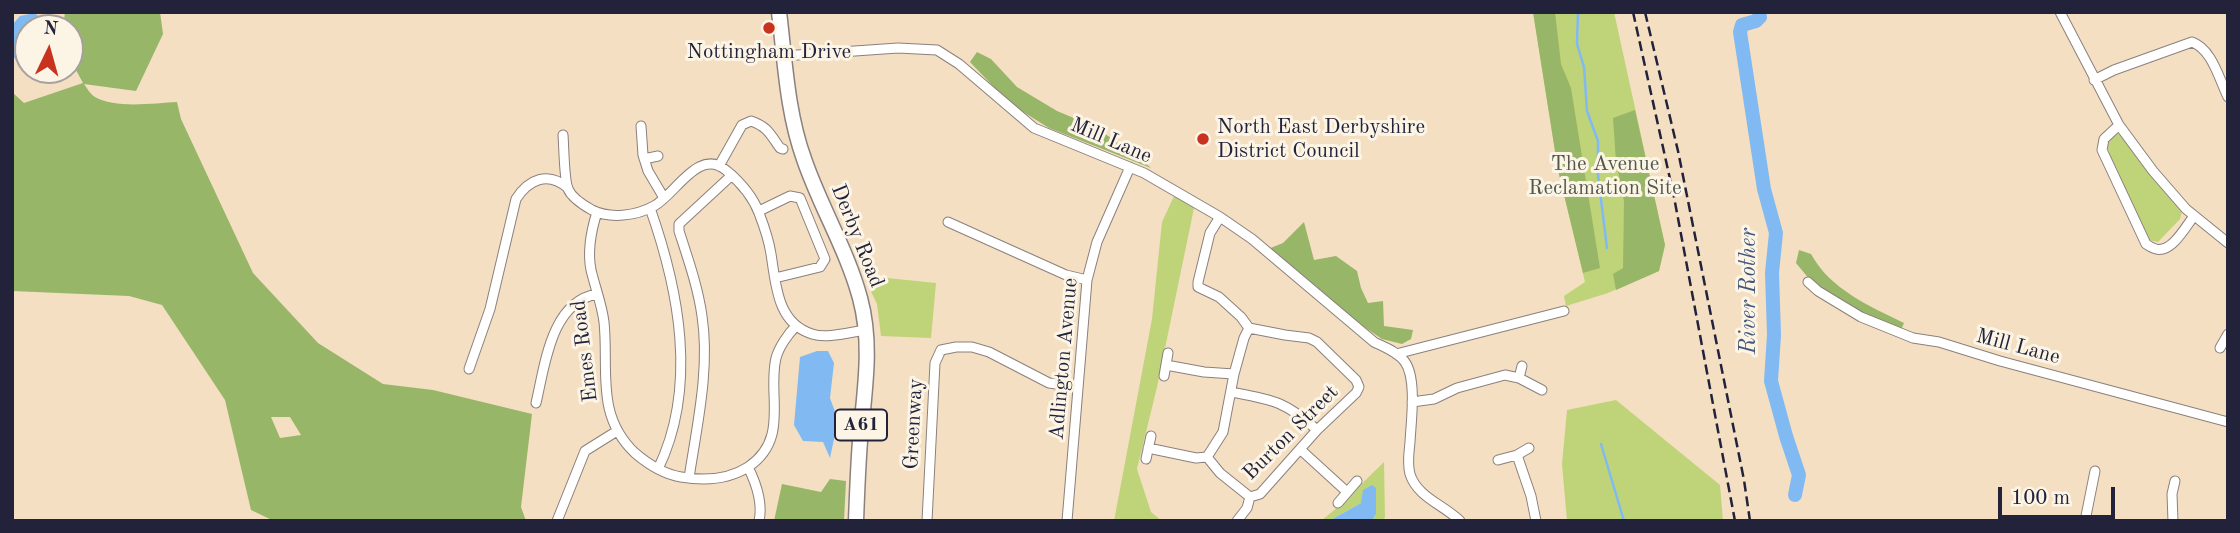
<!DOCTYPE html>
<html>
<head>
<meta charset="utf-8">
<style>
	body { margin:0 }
	#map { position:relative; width:2240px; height:533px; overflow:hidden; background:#f4dfc2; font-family:"Old Standard TT",serif }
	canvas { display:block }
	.frame { position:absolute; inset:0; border:14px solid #22223b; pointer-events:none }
	.north { position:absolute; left:14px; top:14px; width:70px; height:70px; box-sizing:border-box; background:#fcf5e5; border:2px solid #a5a1a1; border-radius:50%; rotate:5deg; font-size:19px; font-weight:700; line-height:28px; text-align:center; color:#22223b }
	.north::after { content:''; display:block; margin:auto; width:24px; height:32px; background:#c8321e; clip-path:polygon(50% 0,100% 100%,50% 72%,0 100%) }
	.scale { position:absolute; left:1998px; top:487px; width:117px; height:32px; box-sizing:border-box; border:4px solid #22223b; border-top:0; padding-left:9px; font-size:21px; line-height:24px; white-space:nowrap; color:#22223b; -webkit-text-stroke:5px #fcf5e5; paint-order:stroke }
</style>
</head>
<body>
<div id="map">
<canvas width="2240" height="533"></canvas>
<div class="frame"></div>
<div class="north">N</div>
<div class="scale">100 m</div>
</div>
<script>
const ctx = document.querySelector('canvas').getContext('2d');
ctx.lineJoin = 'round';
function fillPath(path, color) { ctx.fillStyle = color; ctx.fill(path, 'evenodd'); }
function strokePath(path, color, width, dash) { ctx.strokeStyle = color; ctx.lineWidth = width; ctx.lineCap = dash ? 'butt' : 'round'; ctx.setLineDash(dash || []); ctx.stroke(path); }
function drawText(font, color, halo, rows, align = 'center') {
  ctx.font = font + ' "Old Standard TT",serif'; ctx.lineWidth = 6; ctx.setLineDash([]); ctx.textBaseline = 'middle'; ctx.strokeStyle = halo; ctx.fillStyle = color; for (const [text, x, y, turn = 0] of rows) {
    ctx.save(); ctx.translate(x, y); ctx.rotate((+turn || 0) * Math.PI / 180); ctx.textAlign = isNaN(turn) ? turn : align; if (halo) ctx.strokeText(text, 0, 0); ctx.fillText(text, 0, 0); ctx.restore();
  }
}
fillPath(new Path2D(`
	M1533,12H1614L1665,245L1659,271L1608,293L1566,306L1564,296L1585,282L1558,170Z
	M2119,134L2124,138L2182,211L2180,219L2158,242L2149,240L2109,154C2107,146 2108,142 2113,135Z
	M1175,194L1194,208L1157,387L1137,469L1151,512L1162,521H1114L1152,319L1162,222Z
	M887,278L936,283L931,338L881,336L877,304L866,281Z
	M1616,400L1720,485L1723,521H1567L1562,464L1567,410Z
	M1384,462L1385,517L1383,521H1372L1376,514L1361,503L1329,521H1321L1339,506Z`), '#bfd478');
fillPath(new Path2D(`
	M65,12H160L163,34L136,91L84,84C87,88 90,94 95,97C115,109 155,103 177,102L181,119L253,273L318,343L383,384L433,390L532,414L521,507L526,521H274L251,510L225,400L162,305L129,296L12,291V92L24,103L83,83L70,59V28H63ZM271,417H290L301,435L280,438Z
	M1533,12H1555L1561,64L1571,88L1600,268L1583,273L1558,170Z
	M977,52L991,59L1017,87L1057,111L1093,126L1134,153L1151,168L1049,128L1009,103L970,62Z
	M1635,110L1665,245L1659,271L1616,290L1613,274L1623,268L1624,201L1616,162L1613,118Z
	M1304,222L1314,260L1336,256L1357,271L1361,288L1368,303L1383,301L1384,326L1413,330L1411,339L1402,344L1382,339L1348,316L1268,249L1283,243Z
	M1799,250L1811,254C1830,289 1869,306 1904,323L1901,330L1859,312L1815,286L1796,263Z
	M830,479L846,481L844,521H774L782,484L821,492Z`), '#97b668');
fillPath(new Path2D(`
	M34,13L40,17L41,21L38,28H28C28,41 31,55 18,60L12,57V25L20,16Z
	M817,351H828L834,363L830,398L838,420L830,458L823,442L803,441L794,425L800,357Z
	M1372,485L1376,488V514L1372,521H1329L1361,503L1363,490Z`), '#81baf2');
strokePath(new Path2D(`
	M1578,12L1577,44L1584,67L1587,111L1598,141V175L1607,248
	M1601,444L1624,521`), '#81baf2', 2.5);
strokePath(new Path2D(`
	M1759,12L1760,17L1756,21L1742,25L1740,32L1764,189L1776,233L1772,273L1774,335L1771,381L1786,436L1799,475L1795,495`), '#81baf2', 14);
const minor = new Path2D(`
	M2060,12L2119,125L2153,171L2186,209L2228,243
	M783,56L898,48L937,50L959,64L1034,128L1144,173L1220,217L1252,239L1374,342C1384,347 1398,352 1405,362C1417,379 1411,422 1410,442C1409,453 1407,463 1410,474C1417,497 1444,505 1460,521
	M2094,80L2114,70L2192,42C2212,49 2219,79 2228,97
	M2119,125L2104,139L2102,150L2146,244C2149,246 2152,248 2156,249C2172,253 2186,226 2194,216
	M641,126L643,155L648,171L664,198
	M563,135C564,147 564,179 568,189C572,198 583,205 592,210C610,219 636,216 654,206C676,194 699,146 727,171C740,182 753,197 759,213C764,226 769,241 771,254C776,285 777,323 812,334C827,339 850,332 866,330
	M644,159L658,156
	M719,166L742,125L751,121C768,127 770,134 780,148L783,149
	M650,208C679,290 698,387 658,469
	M759,211L790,196L800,198L825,259L820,267L775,278
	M597,212C591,231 587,250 591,270C595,287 602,305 604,322C609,370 595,415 635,453C649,465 663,474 681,477C705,481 728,480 748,467C790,439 767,395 776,358C779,347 788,334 796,326
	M1220,217L1210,233L1198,282V287L1219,297L1241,317L1249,328L1285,335L1309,338L1317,342L1356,380L1359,387L1356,393L1317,430L1260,494L1250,497L1247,508L1237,521
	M948,222L1066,275L1087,280
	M1808,282L1818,291L1861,317L1913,338L1939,342L2000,361L2228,422
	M2220,348L2228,334
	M1396,354L1564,311
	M1166,365L1204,372L1234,374
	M469,369L490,309L516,199C529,179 548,171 568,188
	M1164,376L1168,353
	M1519,378L1522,366
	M1231,392C1273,400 1285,401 1317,430
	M1412,402L1434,399L1457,388L1505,375L1519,378L1542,390
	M536,403C545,365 551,302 597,294
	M1148,448L1196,458L1207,457L1223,432L1234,374L1244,338L1249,328
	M1301,450L1347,492
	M1517,455L1531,496L1536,521
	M1207,457L1220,473L1250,497
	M1146,459L1151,436
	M1498,460L1517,455L1529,448
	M748,467C756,483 763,503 759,521
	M689,478C697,425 710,369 702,316C698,287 688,259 679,231V224L732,175
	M1338,503L1357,481
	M557,521L585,451L617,431
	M927,521L935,363L941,350L956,347H972L989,352L1049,383L1078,387
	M1067,521L1087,280L1097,242L1130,167
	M2085,521L2095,471
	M2173,521L2172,494L2175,481`);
const trunk = new Path2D(`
	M779,12C785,61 787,112 804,159C820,206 847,250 860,298C873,346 864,392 860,441C858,467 857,494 856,521`);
strokePath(minor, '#8b807e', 11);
strokePath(trunk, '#8b807e', 17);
strokePath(minor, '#fff', 9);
strokePath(trunk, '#fff', 14);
strokePath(new Path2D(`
	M1633,12L1674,197L1735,521
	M1645,12L1678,151L1744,480L1750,521`), '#22223b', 2.5, [10, 5]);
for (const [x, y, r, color] of [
	[769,28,7,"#c8321e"],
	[1203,139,7,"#c8321e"]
]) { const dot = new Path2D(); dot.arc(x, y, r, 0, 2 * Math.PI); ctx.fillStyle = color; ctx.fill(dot); strokePath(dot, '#fcf5e5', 2.5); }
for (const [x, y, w] of [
	[861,425,52]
]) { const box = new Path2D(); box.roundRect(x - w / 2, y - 15.5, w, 31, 5); ctx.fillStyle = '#fcf5e5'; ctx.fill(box); strokePath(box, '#22223b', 2); }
drawText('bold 19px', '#22223b', null, [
	["A61",861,425]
]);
drawText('21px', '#22223b', '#fcf5e5', [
	["Nottingham Drive",769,52],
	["North East Derbyshire",1217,127,"left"],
	["District Council",1217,151,"left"]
]);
drawText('21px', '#22223b', '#fcf5e5', [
	["Mill Lane",1111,141,23],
	["Derby Road",857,236,68],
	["Mill Lane",2018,347,15],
	["Emes Road",585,351,-97],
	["Adlington Avenue",1064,359,-85],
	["Greenway",914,424,-87],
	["Burton Street",1291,433,-45]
]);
drawText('21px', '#51574d', '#fcf5e5', [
	["The Avenue",1605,164],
	["Reclamation Site",1605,188]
]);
drawText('italic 23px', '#43577b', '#fcf5e5', [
	["River Rother",1749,291,-90]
]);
</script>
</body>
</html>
